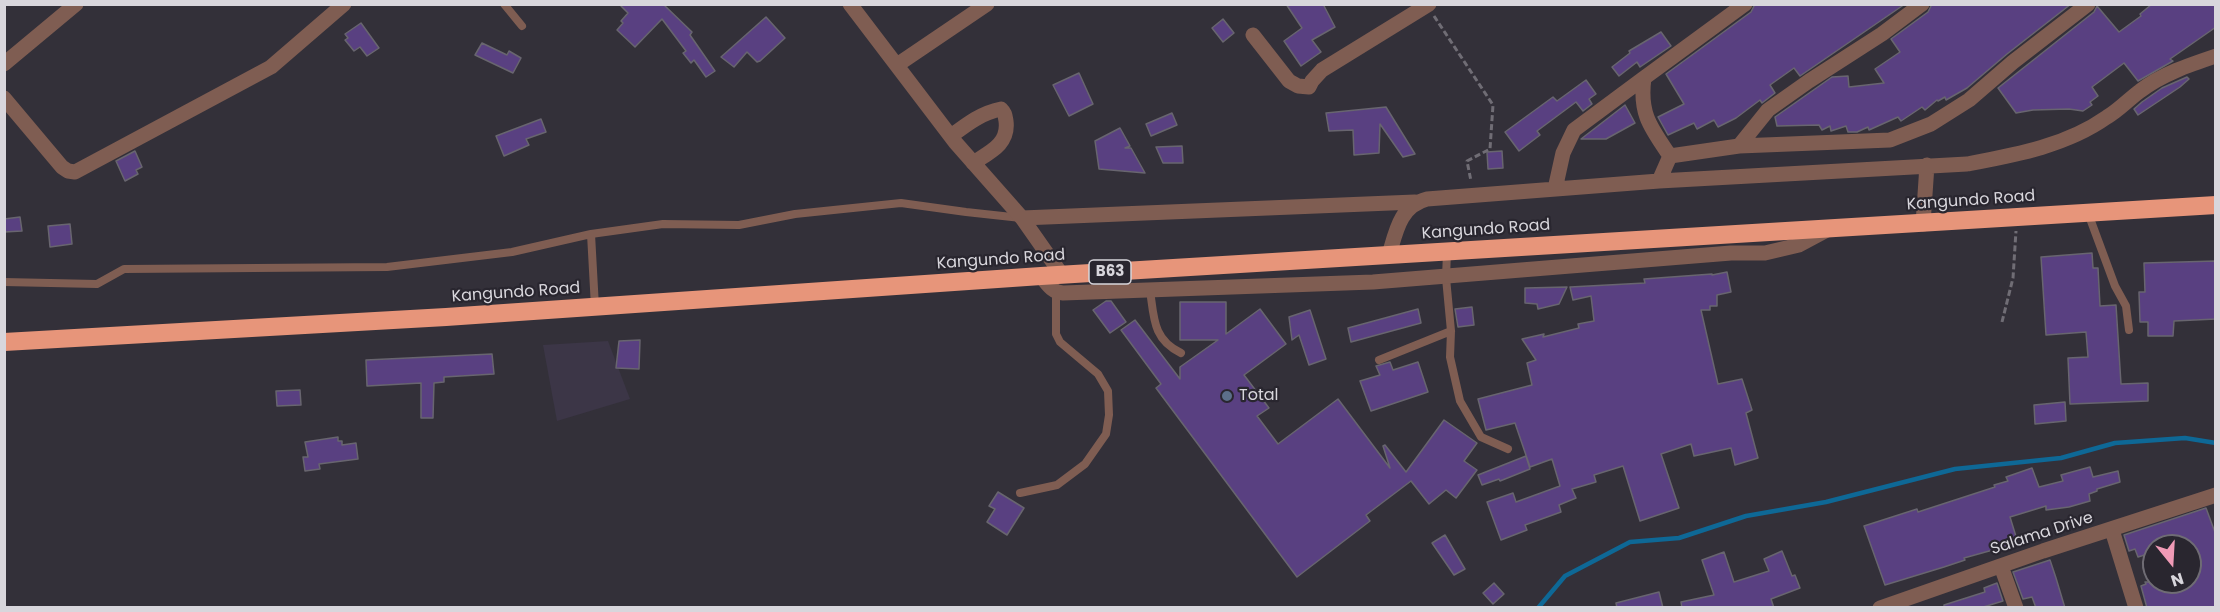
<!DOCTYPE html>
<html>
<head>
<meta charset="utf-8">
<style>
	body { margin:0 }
	#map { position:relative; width:2220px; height:612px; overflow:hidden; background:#333039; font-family:Poppins,sans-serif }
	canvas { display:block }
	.frame { position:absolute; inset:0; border:6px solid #d8d6dc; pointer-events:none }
	.north { position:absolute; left:2142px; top:534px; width:60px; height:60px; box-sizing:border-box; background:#29262f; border:2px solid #6f6c74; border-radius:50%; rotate:162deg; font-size:16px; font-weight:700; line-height:24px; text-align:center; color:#d8d6dc }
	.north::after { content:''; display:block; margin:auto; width:21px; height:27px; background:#f09ab6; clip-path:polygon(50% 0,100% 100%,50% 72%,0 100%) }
</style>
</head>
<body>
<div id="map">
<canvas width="2220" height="612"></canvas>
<div class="frame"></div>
<div class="north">N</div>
</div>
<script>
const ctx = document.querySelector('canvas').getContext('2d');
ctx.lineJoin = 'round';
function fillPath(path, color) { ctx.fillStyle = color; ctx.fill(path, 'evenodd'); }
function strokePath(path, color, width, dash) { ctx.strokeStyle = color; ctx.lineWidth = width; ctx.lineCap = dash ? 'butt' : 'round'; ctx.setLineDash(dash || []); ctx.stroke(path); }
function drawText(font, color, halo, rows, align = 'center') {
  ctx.font = font + ' Poppins,sans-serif'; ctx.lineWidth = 4.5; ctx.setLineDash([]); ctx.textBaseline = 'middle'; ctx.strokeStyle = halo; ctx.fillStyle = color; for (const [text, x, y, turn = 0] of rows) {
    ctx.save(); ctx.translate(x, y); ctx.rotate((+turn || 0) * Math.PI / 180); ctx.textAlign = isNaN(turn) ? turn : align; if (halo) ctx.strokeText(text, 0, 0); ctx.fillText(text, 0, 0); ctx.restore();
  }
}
fillPath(new Path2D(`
	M608,341L630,399L557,421L543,345Z`), '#3c3647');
strokePath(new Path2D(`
	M1538,608L1565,576L1630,542L1679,538L1746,516L1826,502L1955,469L2061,458L2115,443L2185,438L2216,443`), '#0e6896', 4.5);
const building = new Path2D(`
	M619,4H663L692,32L690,35L715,71L706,77L694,60L691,63L683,53L686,51L662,19L635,47L617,30L623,23L621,21L628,13Z
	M1286,4H1323L1335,27L1312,40L1321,52L1301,66L1284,41L1302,28Z
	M1755,4H1905L1800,76L1794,68L1770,85L1775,93L1762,103L1760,100L1736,118L1718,127L1714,120L1697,129L1694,123L1668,135L1658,117L1684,104L1666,74L1751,12Z
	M1932,4H2071L2007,54L1967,88L1946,100L1945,97L1938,101L1937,100L1925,110L1922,107L1901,121L1898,117L1869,130L1868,127L1857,132H1848L1846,126L1831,131L1830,126L1822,130L1819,125L1777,126L1775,117L1832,77L1848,76L1849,87L1884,83L1875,69L1900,52L1891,39L1928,12Z
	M2152,4H2216V27L2170,59L2173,61L2138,81L2124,63L2092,87L2098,96L2090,102L2092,105L2083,111L2069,109L2033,110L2016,113L1998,88L2094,12L2097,6L2119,32L2141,16L2140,14Z
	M766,17L785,38L760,61L757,62L747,52L734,67L721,57Z
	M1223,19L1234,33L1223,42L1212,28Z
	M361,23L379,48L367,56L360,47L354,51L345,40L348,38L345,34Z
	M1661,32L1671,46L1640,67L1637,62L1619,76L1612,67L1630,53L1629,51Z
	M482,43L507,55L509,51L521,58L513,73L475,55Z
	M1079,73L1093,104L1069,116L1053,85Z
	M2187,77L2189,79L2180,87L2138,115L2134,109L2142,102L2162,88Z
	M1586,80L1596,94L1589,99L1592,104L1583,111L1576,102L1537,131L1540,135L1519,151L1505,132L1553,97L1557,101Z
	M1625,105L1635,123L1606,139H1581Z
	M1386,107L1415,154L1403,157L1380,124L1379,153L1354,155L1353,130L1329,131L1326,113Z
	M1172,113L1177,125L1151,136L1146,124Z
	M541,119L546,132L526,139L529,145L504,156L496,136Z
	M1120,128L1130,146L1125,148H1131L1145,173L1099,169L1095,141Z
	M1182,146L1183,163H1163L1156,147Z
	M135,151L142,167L136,170L138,174L125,181L116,161Z
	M1502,151L1503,168L1488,169L1487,152Z
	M20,217L22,231L4,232V219Z
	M70,224L72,244L50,247L48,226Z
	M2092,253L2093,268H2098L2100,306L2116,305L2121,384L2148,383V401L2070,404L2068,358L2088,357L2086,332L2046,335L2041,257Z
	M2216,261V319L2174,321L2173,336H2148V322H2140L2139,292H2145L2144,263Z
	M1727,272L1731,292L1717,295V306H1710V310H1701L1718,384L1742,379L1752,410L1746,413L1758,458L1735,465L1731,448L1694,456L1691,444L1661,454L1679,508L1640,521L1623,466L1594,475L1596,482L1572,489L1576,498L1559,505L1561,512L1525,525L1527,530L1501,540L1487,502L1513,493L1516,502L1560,486L1552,459L1530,467L1515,423L1486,430L1478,399L1532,385L1527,363L1536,360L1522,339L1544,334L1543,337L1579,328L1578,324L1594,321L1591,296L1573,300L1570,287L1645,283L1644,279L1712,274V275Z
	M1567,287L1559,304L1538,309L1537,304L1525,303V288Z
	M1106,301H1111L1126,322L1110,333L1093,310Z
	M1180,302H1226V334L1260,309L1286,344L1244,375L1269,408L1257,416L1278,444L1338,399L1390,468L1383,446L1385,445L1406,472L1444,420L1477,443L1464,461L1477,470L1456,498L1446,490L1429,504L1411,481L1366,515L1370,521L1297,577L1156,388L1161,384L1121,330L1135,320L1180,379V367L1218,340H1180Z
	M1472,307L1474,325L1458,327L1455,309Z
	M1418,309L1421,323L1351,342L1348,328Z
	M1310,310L1326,359L1309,365L1299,335L1292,340L1289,317Z
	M640,340L639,369L616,368L619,341Z
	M492,354L494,374L444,377V382L434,383L433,418H421V383L367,386L366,360Z
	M1390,362L1393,370L1418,362L1428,392L1371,411L1360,381L1380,375L1376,366Z
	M300,390L301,405L277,406L276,391Z
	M2065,402L2066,421L2035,424L2034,405Z
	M338,437V441H342V445L356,443L358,459L319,464L320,469L305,471L303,457H308L305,442Z
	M1526,456L1530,469L1500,481L1499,479L1482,485L1478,475Z
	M2090,467L2093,477L2118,471L2120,482L2097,489V491L2089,494L2090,501L2069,507L2046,510V506L2010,517L2018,543L1964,558L1965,560L1944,567L1885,585L1864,526L1917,509L1918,512L1995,487L1994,485L2008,481L2006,477L2032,468L2039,487L2063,481L2061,475Z
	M998,492L1024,508L1007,535L987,522L995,509L989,506Z
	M2206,508L2216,535V608H2147L2141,586L2146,584L2145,582H2190V546H2154V552L2138,557L2135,549L2129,551L2124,535Z
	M1445,535L1465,569L1454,575L1432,543Z
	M1782,551L1792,576L1795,575L1800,588L1771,599L1774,608H1682L1681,602L1714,595L1702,560L1724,552L1734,582L1769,571L1764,559Z
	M2050,560L2056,578L2065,608H2036L2032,597L2023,599L2013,572Z
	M1494,583L1504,594L1493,604L1483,593Z
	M1997,583L2003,601L1980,608H1944V605L1985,592L1984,588Z
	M1659,592L1663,608H1617L1616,603Z`);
fillPath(building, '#594081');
strokePath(building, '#68656f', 1.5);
strokePath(new Path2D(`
	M1434,16L1493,105L1490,149L1467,161L1471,181
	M2002,322L2013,278L2016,231`), '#706d75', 3, [6, 3]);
strokePath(new Path2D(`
	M504,4L522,26
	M2088,213L2115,286L2126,306L2129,330
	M591,234L595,307
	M1447,252L1446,278L1451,331L1450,357L1460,401L1481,437L1508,449
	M4,282L97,284L124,269L387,267L512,252L591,234L663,224L739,225L795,214L901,203L966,212L1021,218
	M1150,290C1154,318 1153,340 1181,353
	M1379,360L1451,331
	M1020,493L1057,485L1085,464L1106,434L1109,415L1108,391L1098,374L1060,342L1056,334V292`), '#7f5d52', 8);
strokePath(new Path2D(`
	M850,4L955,142L1022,218L1062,275
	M1253,35L1289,81L1298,86L1309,87L1312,81L1322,70L1429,4
	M4,64L76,4
	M897,65L987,4
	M4,98L62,167L68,171L75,172L271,67L344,4
	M951,136C967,124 981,113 1001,109C1005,113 1005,115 1006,121C1009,144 990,152 973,163
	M1739,146L1890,140L1931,124L1969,100L2013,62L2088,4
	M1670,156C1651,128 1639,114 1644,78L1745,4
	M1659,181L1670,156L1739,146L1768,110L1809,81L1882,34L1922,4
	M1555,189L1563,153L1574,130L1644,78
	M1022,218L1415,202
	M1923,224L1927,165
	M1389,255C1396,231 1400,206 1427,199L1659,181L1967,164C2015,155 2066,146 2107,117C2119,110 2129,99 2140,91C2162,74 2189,65 2216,56
	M1041,276C1048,285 1052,292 1063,293L1373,282L1731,253H1765L1799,245L1829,229
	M2112,530L2136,608
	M2001,566L2016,608
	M1880,608L2043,551L2216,495`), '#7f5d52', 15);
strokePath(new Path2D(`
	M4,342L446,317L1041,276L2216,205`), '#e7957a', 18);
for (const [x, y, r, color] of [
	[1227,396,6,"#5c6f8a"]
]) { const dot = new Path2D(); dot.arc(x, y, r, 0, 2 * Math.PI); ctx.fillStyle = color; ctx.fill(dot); strokePath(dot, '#29262f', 2); }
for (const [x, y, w] of [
	[1110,272,42]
]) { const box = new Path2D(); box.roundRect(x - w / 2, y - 12, w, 24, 4.5); ctx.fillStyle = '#29262f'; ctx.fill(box); strokePath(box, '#d8d6dc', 1.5); }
drawText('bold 15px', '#d8d6dc', null, [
	["B63",1110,272]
]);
drawText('16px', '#d8d6dc', '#29262f', [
	["Kangundo Road",1971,201,-4],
	["Kangundo Road",1486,230,-4],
	["Kangundo Road",1001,260,-4],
	["Kangundo Road",516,293,-4],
	["Salama Drive",2042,534,-18]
]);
drawText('16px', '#d8d6dc', '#29262f', [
	["Total",1239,396]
], 'left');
</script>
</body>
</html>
